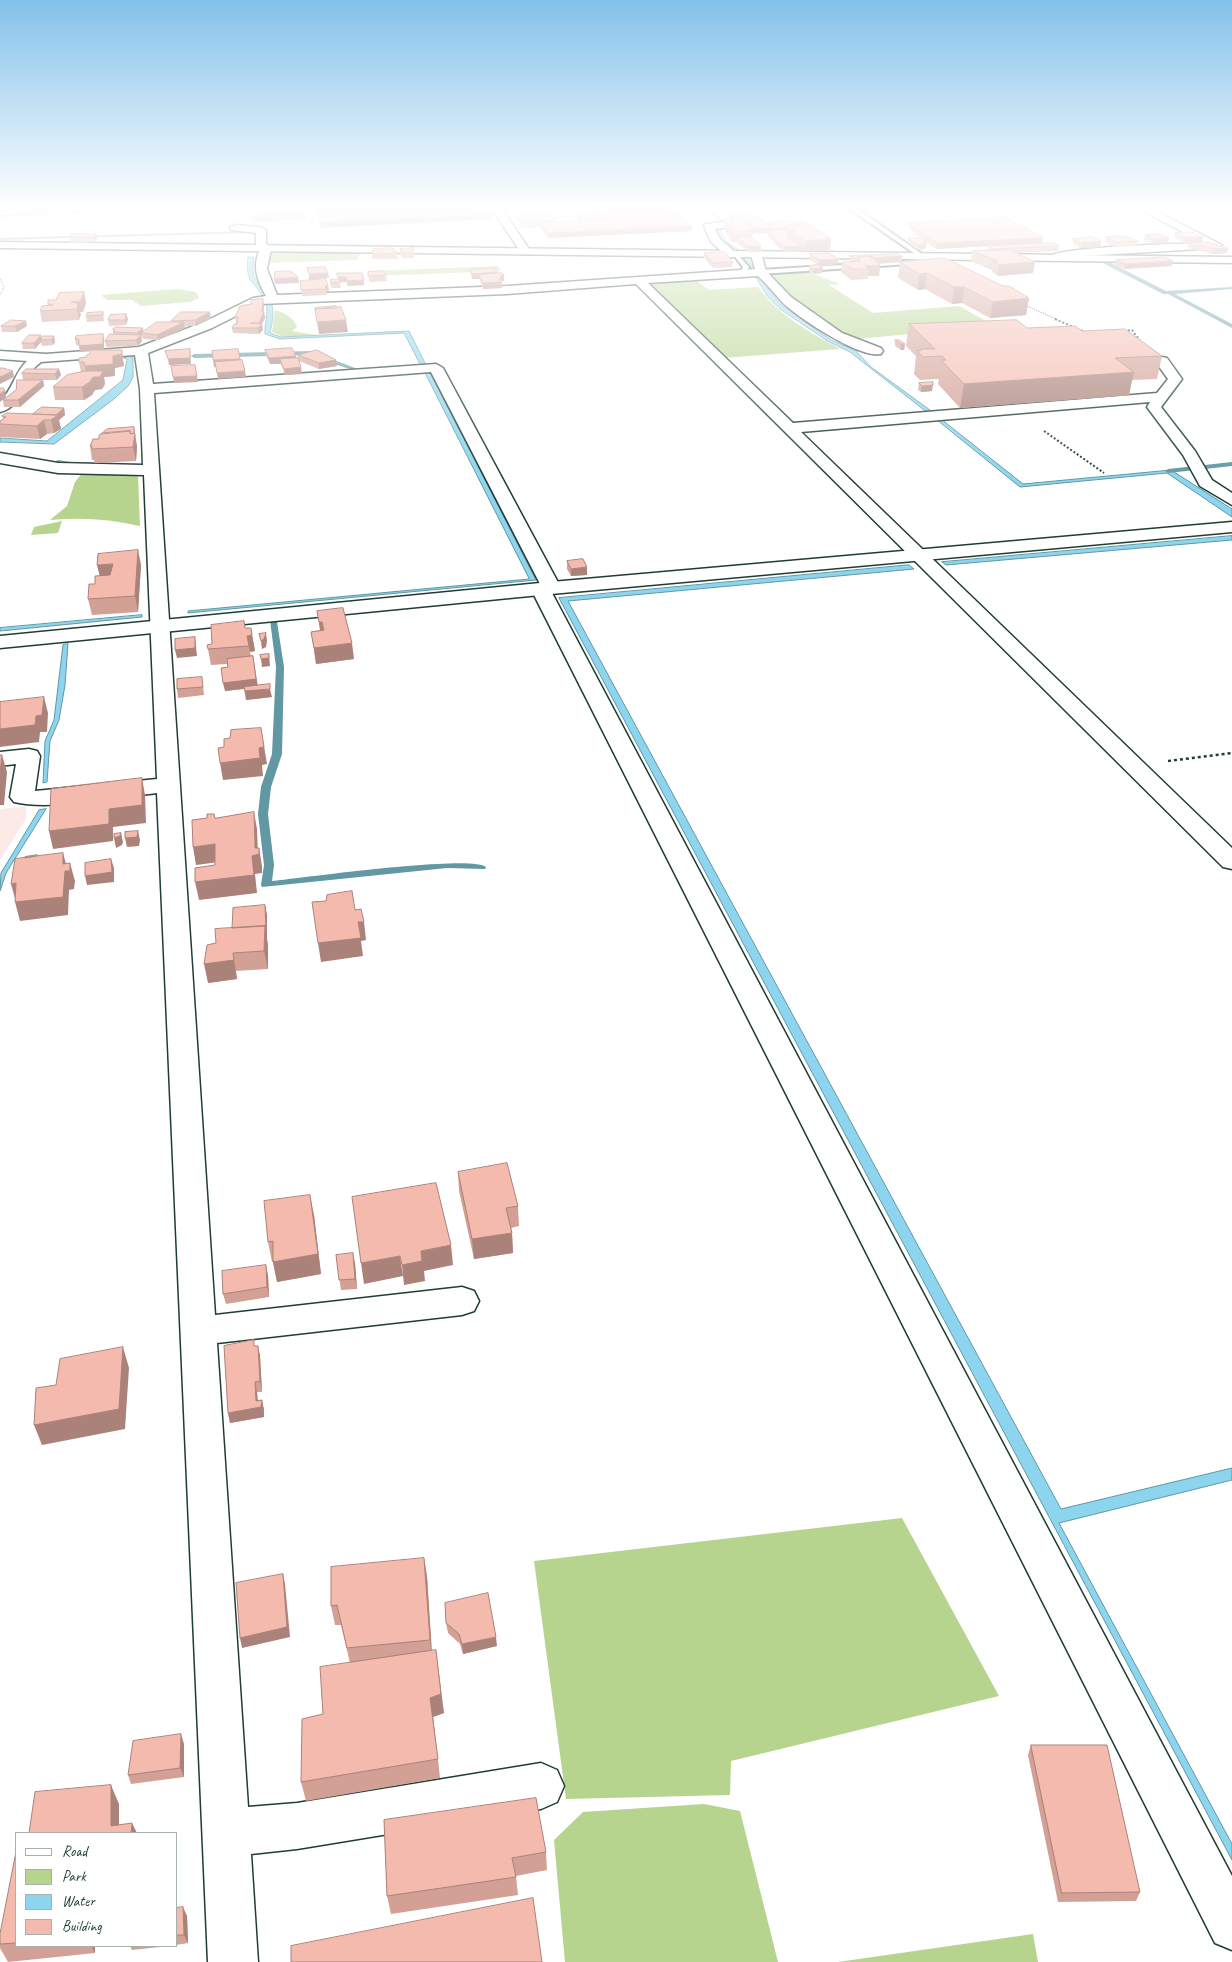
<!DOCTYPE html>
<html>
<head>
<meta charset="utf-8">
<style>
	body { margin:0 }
	#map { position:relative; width:1232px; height:1962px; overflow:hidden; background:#fff; font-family:Caveat,sans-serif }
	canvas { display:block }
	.legend { position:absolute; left:15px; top:1832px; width:162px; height:115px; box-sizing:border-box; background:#fff; border:1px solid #a5b1ae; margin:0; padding:6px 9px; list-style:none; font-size:15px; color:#1f3d34 }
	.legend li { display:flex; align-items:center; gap:10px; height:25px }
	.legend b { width:25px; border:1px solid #a5b1ae }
</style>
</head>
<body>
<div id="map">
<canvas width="1232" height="1962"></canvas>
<ul class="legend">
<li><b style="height:6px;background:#fff"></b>Road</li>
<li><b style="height:14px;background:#b6d48d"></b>Park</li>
<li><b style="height:14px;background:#8dd5ee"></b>Water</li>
<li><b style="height:14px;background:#f4baad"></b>Building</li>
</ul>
</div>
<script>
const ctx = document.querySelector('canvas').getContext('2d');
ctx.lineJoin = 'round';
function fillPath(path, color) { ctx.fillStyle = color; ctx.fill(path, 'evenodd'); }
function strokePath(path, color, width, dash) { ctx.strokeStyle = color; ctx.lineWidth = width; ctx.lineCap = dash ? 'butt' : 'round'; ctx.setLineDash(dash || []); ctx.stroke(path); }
fillPath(new Path2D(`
	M26,806V819L0,860V809Z`), '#fceae6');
fillPath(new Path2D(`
	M272,252H361L357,260L264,263L269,253Z
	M498,266L501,271L371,276V271Z
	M805,271L840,284L829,285L873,313L959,306L995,326L847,340L802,310L769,273Z
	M694,279L709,290L758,287C778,315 811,333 840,349L723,358L647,285L650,282Z
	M176,289L196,292L199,298L190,302L141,306L132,300H107L101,295Z
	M275,310C285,313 293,317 297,327L292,331L316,335L284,337L272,332Z
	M82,473L138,476L140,526C110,519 81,517 50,520L67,506L75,482Z
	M62,521L58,533L31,535L34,527Z
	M902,1518L999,1696L731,1761L730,1795L566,1799L534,1561Z
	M704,1804L740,1811L778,1962H565L554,1840L583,1812Z
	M1033,1934L1038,1962H838Z`), '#b6d48d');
const water = new Path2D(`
	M715,228H732L720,229L726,241L747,256L756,274L780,304L831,340L856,351L871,367L934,413H928L850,352L829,342L780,309L767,296L757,279L748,272L747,264L721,240Z
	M248,257H254C249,288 264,281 271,302C275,312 272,323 270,333L281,337L409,331L426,365L421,366L404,333L280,339L265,334C264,325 269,314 266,303C259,283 244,286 248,257Z
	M129,356L133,358V377L129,385L114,399L54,444L0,442V438L47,441L123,380L127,359L124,358Z
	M424,370H429L536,580L188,613V611L529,579Z
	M941,419L1023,484L1171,470L1232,509V517L1167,473L1020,487L937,420Z
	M1232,536V540L946,565L942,562Z
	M909,565L914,569L568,601L1061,1509L1232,1468V1480L1059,1523L1232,1844V1860L559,598Z
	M142,615V617L0,631V628Z
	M68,644L65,685L59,720L50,741L47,782L43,783L45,741L54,720L63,645Z
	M46,809L6,873L0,891L1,873L39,810Z`);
fillPath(water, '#8dd5ee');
strokePath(water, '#6198a4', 1);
fillPath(new Path2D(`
	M187,206H215L0,217V215Z
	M1224,206L1232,207V209L1225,207Z
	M251,231L249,233L0,240V238Z
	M1089,256L1105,260L1166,291L1232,287V289L1175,294L1232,324V328L1168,294H1163L1101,262L1087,258Z
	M310,351L363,371L358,372L309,355L194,358L191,356L194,354Z
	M58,460L81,464L78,466L56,463V461Z
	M1232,462V466L1168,473L1165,471L1168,469Z
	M270,620L277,622L284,667L282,754L271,787L268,814L274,865L272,881C301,878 472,854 486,867L485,869L447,868L262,887L261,885L264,865L258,814L261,787L272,754L276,667Z`), '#6198a4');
const lane = new Path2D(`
	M846,206H853L926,257L921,258Z
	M733,254H737L749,267L745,274L740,273L743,267Z
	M921,260L923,263L761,274L758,272L761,270Z`);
const street = new Path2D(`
	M490,206H500L531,252L530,254H522Z
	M708,206H719L738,224L733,227L715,229L720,239L736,253V257H728L711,242L704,226L705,224L724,222Z
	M1133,206H1146L1222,245L1217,248L1083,256L1052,261L1046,258C1058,246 1180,244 1204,243Z
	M235,225L261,227L266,230V243L271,249L267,269L277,295L507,286L755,269L751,255L757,252L761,253L766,271L791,297L842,333L881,348L883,351L881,354C860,359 797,317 782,302C774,293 767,284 758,276L648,283L793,423L1157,393L1168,379L1155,361L1162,357L1167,358L1182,379L1161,407L1195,451L1212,480L1232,493V505L1200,486L1183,455L1147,407L1150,402L801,432L1232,848V869L1223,867L636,284L507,294L260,304L212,328L148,353L153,384L436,364L443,368L561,588L559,592L552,593L1232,1876V1950L1215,1943L531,589L533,585L540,584L431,372L154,393L215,1315L462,1287L474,1291L479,1301L474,1311L462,1315L217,1343L248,1807L297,1803L541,1763L557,1770L564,1786L557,1802L541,1809L297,1849L251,1854L258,1962H208L157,793C118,797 50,811 14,802L10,797L16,764L0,766V752L29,749L37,751L40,756L35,791L157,779L144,475L58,473L0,463V453L58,463L143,465L140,389L135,355L41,362C37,365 33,369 30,373C20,387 21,407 0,412V401C13,390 14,373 27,361L0,359V351L46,354L139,347L204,322L253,298L266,296C257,280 252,267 260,249L256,244V233L231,230L230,228Z`);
const secondary = new Path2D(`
	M0,242L1232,257V263L0,248Z
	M1232,522V532L540,595L0,648V636L540,583Z`);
strokePath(lane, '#1f3d34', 4);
strokePath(street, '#1f3d34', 3);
strokePath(secondary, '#1f3d34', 3);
strokePath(new Path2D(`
	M979,206L1005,220
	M303,215L311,214L313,222L306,225
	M549,218L580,216
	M0,279L4,287L0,295
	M1025,305L1058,320`), '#1f3d34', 1, [1, 1]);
strokePath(new Path2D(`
	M1055,319L1085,332
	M1124,331L1132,330L1141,342
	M1044,431L1104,473`), '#1f3d34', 2, [2, 2]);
strokePath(new Path2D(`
	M1168,761L1232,753`), '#1f3d34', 2.5, [3, 3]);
fillPath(lane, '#fff');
fillPath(street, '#fff');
fillPath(secondary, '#fff');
fillPath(new Path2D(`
	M305,210L306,219L252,222V213Z
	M577,213L680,215V216L692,231L548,238L540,228V227L522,228L518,220L517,216L554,221V222L580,221L577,217Z
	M735,216L768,225V222L798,220L830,250L804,251L802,250V251L784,252L773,243V241L768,236V233L752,234V237L761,246V251L749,252L737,243V242H731L724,230V220L735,219Z
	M908,223L1042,243L936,249L908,228Z
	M1175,233L1203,237L1202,242L1185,243L1174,238Z
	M96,234L97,239L95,242L70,243L69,237Z
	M1145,235L1168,243L1153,244L1144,240Z
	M1106,237L1138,241L1137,246L1116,247L1105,242Z
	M908,238L926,247L925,249L918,250L908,243Z
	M1073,239L1101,241L1100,247L1081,248L1073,244Z
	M1209,242L1227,253L1213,254L1188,248L1189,243Z
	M989,246H1059L1058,251L1018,253L1033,273L998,276L992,272V270L971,261L972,251L988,250Z
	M414,248V258H402L400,254V249Z
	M397,253L398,259H372V254Z
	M704,253L733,262L732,267L713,268L704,258Z
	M810,254L838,264L819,266L822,273L813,274L809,271V266L818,265L810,260Z
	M870,255L902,256L901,262L878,263L880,265L879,276H868V279L851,280L841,272L842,262L850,261V256L870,257Z
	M1116,260L1172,266L1124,269L1115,265Z
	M900,262L1029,298L1026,315L990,318L962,303L952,304L925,289L918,290L898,278Z
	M470,270L497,272V273L504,275V281H502V288L483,289L480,281V279H472L471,275Z
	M368,272L386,275L387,281L369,282Z
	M337,273L364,285L348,286L346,282L340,283L341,288H331L330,280L338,279Z
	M300,281L328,286L329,291H326L327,295L302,296Z
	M84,292L86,303L83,312H80L81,314L79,320L42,322L40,311L48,305V300H56Z
	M264,305V312L265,318L262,324L263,330L259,334L233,333L232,328L237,324V323H236L235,317Z
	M103,312L104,321L87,322L86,316Z
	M211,318L196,326H184L185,328L158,340L143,339L142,336L141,337L142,341L138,346L106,347L105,341L113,334V329L144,331L172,322L171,321Z
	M128,319L126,325L109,326L108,320Z
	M26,321L27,326L17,332H2L1,326Z
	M909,324L1027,328L1082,331L1162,356L1157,379L1132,380L1129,395L960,408L938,384L939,379L920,380L914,374L916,356L906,346Z
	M54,336L55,342L53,345L42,346L41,342L35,349H23L22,343Z
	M75,339L104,340V350L124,363V366L115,368V376L104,377L105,384L102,389L95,390L92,395L84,400H55L53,387L81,372L79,362L90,354V351L80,352L79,345H76Z
	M895,340L905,344L904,350H901L895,346Z
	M265,350L296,356V358L298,359V355L336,360L337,366L319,369L299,361L302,374L285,375L281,364H270L266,356Z
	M59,369L61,375L57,380H23L22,373Z
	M43,380L44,386L20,407H4L3,400L16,390Z
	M919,383L932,391L921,392L918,390Z
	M64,408L65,415L59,420L61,429L54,433L47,434L40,439L0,437V421L3,419L2,416L33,414Z
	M134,427L137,447L136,461L95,463L94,460H92L90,446L96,439Z
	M567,561L587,575L571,576L567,569Z
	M97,565H141L138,612L92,615L88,599L95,584L100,576Z
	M317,611L354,659L316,664L311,632L320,630Z
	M245,628H251L255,651L250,652L251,656H253L257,685L272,697L246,700L244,689L225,691L228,667L227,664L211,665L208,649L212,644Z
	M203,685L204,695L178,698L177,689Z
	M265,905L267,915V939L268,945V969L236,971L237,979L208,983L232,928Z
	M458,1172L518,1206L519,1226L511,1228L512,1233L513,1253L474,1259L459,1191Z
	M314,1215L321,1274L277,1282L273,1262H272L268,1242Z
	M336,1255L355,1263L357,1289L341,1290Z
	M268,1275L269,1297L226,1304L223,1294Z
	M255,1346H258L260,1356L262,1392H257L258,1401L262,1400L264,1410V1417L230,1423L228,1413Z
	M424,1558L427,1577L432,1650L444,1713L433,1717L440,1778L306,1801L301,1782L323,1714L350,1663L341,1625H335L331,1606Z
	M446,1623L497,1646L463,1654L460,1644L448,1633Z
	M184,1744V1777L131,1784L128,1775Z
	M1031,1745L1140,1892L1136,1901L1058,1902L1028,1755Z
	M384,1820L546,1852L547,1870L516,1876L518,1895L391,1914L387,1896Z
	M16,1852V1946H95V1953L8,1962L0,1948V1944Z
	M176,1908L187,1916L188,1943L176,1945Z
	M130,1946H169L132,1950Z`), '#d2a095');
fillPath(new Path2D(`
	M46,206L45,212L18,214L17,209Z
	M492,215V219L320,228V223Z
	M692,226V231L548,238V233Z
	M787,227V232L776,233L777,228Z
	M773,228L772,233L768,231V233L752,234V229Z
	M96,234L97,239L95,242L94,237Z
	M1203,237L1202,242L1185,243L1186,238Z
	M1043,238L1042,243L936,249L937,243Z
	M1169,238L1168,243L1153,244L1154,239Z
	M831,239L830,250L804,251L805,241Z
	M1101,241L1100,247L1081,248L1082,243Z
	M923,242H927L925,249L918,250V245Z
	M761,246V251L749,252V247Z
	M803,246L802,251L784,252V247Z
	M1228,248L1227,253L1213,254L1214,249Z
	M902,256L901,262L874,264L875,258Z
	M838,259V264L818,266L819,260Z
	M1173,261L1172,266L1124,269L1125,264Z
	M1035,262L1033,273L998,276L999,265Z
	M880,265L879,276H868L869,269L865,266Z
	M823,268L822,273L813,274V269Z
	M497,272V277L479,275L480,279H472V274Z
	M328,273L329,278L309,280V274Z
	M927,273L925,289L918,290L919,274Z
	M504,275V281H502V279L500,276Z
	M298,277L299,283L275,284L274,279Z
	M338,277H346V282H338Z
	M364,280V285L348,286L347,281Z
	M501,282L502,288L483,289V283Z
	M325,286H328L329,291H326Z
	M954,287H964L962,303L952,304Z
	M84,292L86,303L83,312H80L81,314L79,320L77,309L71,302Z
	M1029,298L1026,315L990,318L993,302Z
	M263,299L264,305L263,314L264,312L265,318L262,324L263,330L259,334L258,328L260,327L259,323L262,312Z
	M210,312L211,318L196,326L195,320Z
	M126,314L128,319L126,325L125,320Z
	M346,320L348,332L319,334L317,322Z
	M26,321L27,326L17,332L15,326Z
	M184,322L185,328L158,340L157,335Z
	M143,328L144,333H141L142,341L138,346L136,340L138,338L137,333Z
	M103,334L104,340V350L80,352L79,346Z
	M41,335L42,340H41V342L35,349L34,343Z
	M54,336L55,342L53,345L52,339Z
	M901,344H905L904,350H901Z
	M190,349L191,364L169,365L168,359Z
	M122,350L124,366L115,368V376L104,377L105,384L102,389L95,390L92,395L84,400L82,387L88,379L85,366L113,356Z
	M296,356L297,362L280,359L281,364H270L269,358Z
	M240,359V365L214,367L213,360Z
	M336,360L337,366L319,369V363Z
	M301,367L302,374L285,375L284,369Z
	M59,369L61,375L57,380L55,374Z
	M13,371L14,377L0,384V377Z
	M245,371L246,377L218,379L217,373Z
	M1134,372L1129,395L960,408L964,384Z
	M197,376L198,382L174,383L173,377Z
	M43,380L44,386L20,407L18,400Z
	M933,385L932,391L921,392L922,386Z
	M5,390L6,397L0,402V394Z
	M64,408L65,415L59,420L61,429L54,433L51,420Z
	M44,420L47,434L40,439L37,426Z
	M134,427L137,447L136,461L133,447Z
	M138,550L141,565L138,612L135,596Z
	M113,564L116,579L101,581L97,565Z
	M587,567V575L571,576V569Z
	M319,622H322L324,638H321Z
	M266,633L267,641L266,647L262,649L261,641Z
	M252,635L255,651L250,652L247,636Z
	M195,637L197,656L177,658L175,650Z
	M352,643L354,659L316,664L314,648Z
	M269,654L270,666L262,667L261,659Z
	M253,656L258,687L225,691L223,683Z
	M270,689L272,697L246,700L245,691Z
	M44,697L48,713L47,732H40L39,742L0,747V729L36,716Z
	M261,728L267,764L262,765L263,776L223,780L220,763L259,748Z
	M2,755L7,772L4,805H0V774Z
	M142,778L145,795L146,823L113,827V841L53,849L49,831L109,809Z
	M254,812L257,829L258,855L259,848L262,866V873L255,874L257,893L199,900L195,882L252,856L255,848Z
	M138,831L140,840L139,846L127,847L125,838Z
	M121,833L123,842L122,845L116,848L114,838Z
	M215,844L219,862L196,865L193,847Z
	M63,853L68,871L70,863L75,881L74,889L69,890L68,915L20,921L15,902H16L11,884L16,883L63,864Z
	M111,859L114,868V882L87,885L85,876Z
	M265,905L267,915V939L268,945V969L264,951Z
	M358,922H364L366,940L361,941L363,956L321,962L318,943Z
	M233,953L237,979L208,983L204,964Z
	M310,1195L314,1215L321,1274L277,1282L273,1262Z
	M512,1233L513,1253L474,1259L472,1239Z
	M451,1245L453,1265L424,1271L425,1281L404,1285L402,1265L421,1251Z
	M353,1253L355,1263L357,1289L355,1279Z
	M400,1256L403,1276L364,1284L361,1263Z
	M266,1265L268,1275L269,1297L267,1287Z
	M258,1346L260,1356L262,1392L260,1381Z
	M123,1347L129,1368L125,1429L42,1445L34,1425Z
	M255,1382L257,1392L258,1407L262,1400L264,1410V1417L230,1423L228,1413L256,1401Z
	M424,1558L427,1577L432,1659L430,1640Z
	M283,1574L285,1584L290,1637L242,1648L240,1638Z
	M496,1637L497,1646L463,1654L462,1644Z
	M436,1650L444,1713L433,1717L440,1778L430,1698Z
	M181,1734L184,1744V1777L180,1768Z
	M111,1785L119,1804V1833L111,1826Z
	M132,1823L137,1833H131Z
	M183,1907L187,1916L188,1943L184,1935Z
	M91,1946H95V1953Z`), '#ab8279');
const building = new Path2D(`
	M19,206H44V208L17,209Z
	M382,206H486L492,215L320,223L316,209Z
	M673,208L680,215L583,220L577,213Z
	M305,210L306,214L252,217V213Z
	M549,214L554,221L522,223L517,216Z
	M754,215L773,228L752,229L749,224L743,219H739L735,216Z
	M681,216L692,226L548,233L540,223Z
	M1007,218L1043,238L937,243L908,223Z
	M743,219L749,224L752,231L732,232L724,220Z
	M798,220L807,224L787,225V227L777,228L768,222Z
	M808,224L831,239L805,241L788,232H796L787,225Z
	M785,230L788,233V237H786L803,246L784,247L773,238H775L768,231Z
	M1192,232L1203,237L1186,238L1175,233Z
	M71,234H96L94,237H69Z
	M1159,234L1169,238L1154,239L1145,235Z
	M1124,236L1138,241L1117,242L1106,237Z
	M737,237H752L761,246L749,247Z
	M1092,237L1101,241L1082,243L1073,239Z
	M908,238H920L927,242H923L926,244L918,245Z
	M1209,242L1228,248L1214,249L1189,243Z
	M1054,243L1059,246L994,249L989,246Z
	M393,248L397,253L372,254L373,249Z
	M414,248L413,253H402L400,249Z
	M1011,250L1035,262L999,265L994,262L998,261L972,251Z
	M725,252L733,262L713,263L704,253Z
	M829,253L838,259L819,260L810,254Z
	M897,254L902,256L875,258L870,255Z
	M867,255L873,258H872L869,256L858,257L857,259H856L850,256Z
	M869,256L880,265L865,266L869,269H852L842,262L861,261L858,257Z
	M1165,257L1173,261L1125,264L1116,260Z
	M945,258L1003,286H1009L1029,298L993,302L964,287H954L927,273L919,274L900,262Z
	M818,265L823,268L813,269L809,266Z
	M325,267L328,273L309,274L307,268Z
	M495,268L497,272L472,274L470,270Z
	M291,271L298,277L274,279L275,272Z
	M384,271L386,275L368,276V272Z
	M337,273H362L364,280L347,281L346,277H338Z
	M502,273L504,275L500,276L502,279H499L501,282L483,283L479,275Z
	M326,279L328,286H325L326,289L301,290L300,281Z
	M339,279L340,282L331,283L330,280Z
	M84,292L81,301L71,302L78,303L77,309L40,311L42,306L53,305L48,304V300H56L59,293Z
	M263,299L262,312H264L259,323H250L262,324L258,328H232L234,324H237L238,317H235L240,306L251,304V300Z
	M336,306L337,308L315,309V308Z
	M341,307L346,320L317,322L315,309Z
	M103,312V315L86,316L87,313Z
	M181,312H210L195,320L171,321Z
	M126,314L125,320H108L110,315Z
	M11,320L26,321L15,326H1Z
	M1017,320L1027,328L1075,326L1082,331L1125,329L1162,356L1115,358L1134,372L964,384L941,360H946L942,356L923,357L917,351L922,350L921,349H935L909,324Z
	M157,322H184L157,335L141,333Z
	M116,327L143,328L137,333L113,332L115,330L113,329Z
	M103,334V344L79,346V339H75L76,336Z
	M110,334L141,335L136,340L105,341Z
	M29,335H41L34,343H22Z
	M43,336H54L52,339L41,340Z
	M895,340H899L905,344H901Z
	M292,348L296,356L269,358L265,350Z
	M190,349V358L168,359L165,351Z
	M238,349L240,359L213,360L212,351Z
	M90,350H122V354L113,356V364L85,366L84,362H79V358L86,357L87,355L90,354Z
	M317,350L336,360L319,363L298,355Z
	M298,358L301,367L284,369L280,359Z
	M242,360L245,371L217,373L215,362Z
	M195,365L197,376L173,377L171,366Z
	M0,368H3L13,371L0,377Z
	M26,369H59L55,374L22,373Z
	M85,371H103L100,377H93L90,382L82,387H53L67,375Z
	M17,380H43L18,400H3L16,390Z
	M933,382V385L922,386L919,383Z
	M0,388H3L5,390L0,394Z
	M42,407L64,408L56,415L33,414Z
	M7,413L58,415L51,420H44L37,426L0,424V421L6,417L2,416Z
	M134,427V433L131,434L130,431L101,434L107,429Z
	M130,431V434L135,433L133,447L92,449V446H90L93,439H99V435L103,433Z
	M138,550L135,596L88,599L89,584H95V576L110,575L113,564L97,565L98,554Z
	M583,559L587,567L571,569L567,561Z
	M343,608L352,643L314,648L311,632L324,630L322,622H319L317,611Z
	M244,621L245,628H251L252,635L247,636L249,646L208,649L207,645L212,644L211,625Z
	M266,633L264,639L261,641L259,634Z
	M195,637V648L175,650V639Z
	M269,654V658L261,659L260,655Z
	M253,656L256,679L223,683L221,668L228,667L227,659Z
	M202,677L203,687L177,689V679Z
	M270,684V689L245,691L244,687Z
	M44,697L42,715L36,716L35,725L0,729V702Z
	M261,728L264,747L259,748L260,758L220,763L218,748L224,747V739L230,738L231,730Z
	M0,755H2L0,774Z
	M142,778V805L109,809V824L49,831L51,789Z
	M254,812L255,848H259V854L252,856L254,875L195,882V868L215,865V844L193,847L192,820L207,818V814H214L215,818Z
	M138,831L137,837L125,838V832Z
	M121,833L120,836L114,838V834Z
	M63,853V864L70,863V871H65L63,897L15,902L16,883L11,884L15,859Z
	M37,855L36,856L25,858V857Z
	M111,859L112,872L85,876V863Z
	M352,891L355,910L361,909L364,922H358L361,938L318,943L312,902L326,901L327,895Z
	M265,905L266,929L265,926L232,928L233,908Z
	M265,926L264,951L233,953L234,960L204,964L207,945L216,943L215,929Z
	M507,1163L518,1206L506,1208L512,1233L472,1239L458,1172Z
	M436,1183L451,1245L421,1251L422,1261L402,1265L400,1256L361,1263L352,1197Z
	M310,1195L318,1254L273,1262V1241L268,1242L264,1201Z
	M353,1253L355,1279L339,1280L336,1255Z
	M266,1265L267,1287L223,1294L222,1271Z
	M254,1340V1346H258L260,1381L255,1382L256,1401L262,1400L261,1407L228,1413L224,1346Z
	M123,1347L119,1409L34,1425L36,1388L56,1385L60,1359Z
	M424,1558L430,1640L347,1648L337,1605L331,1606V1567Z
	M283,1574L287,1627L240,1638L236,1583Z
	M488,1593L496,1637L462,1644L459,1634L446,1623L445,1603Z
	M436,1650L441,1694L430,1698L438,1759L301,1782L302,1719L323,1714L320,1667Z
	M181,1734L180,1768L128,1775L133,1741Z
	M1031,1745H1107L1140,1892L1062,1893Z
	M111,1785V1826L132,1823L131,1833H29L35,1792Z
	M536,1798L546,1852L512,1858L516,1877L387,1896L384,1820Z
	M16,1852V1943L0,1944V1934Z
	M533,1898L542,1962H291V1946Z
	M183,1907L184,1935H176V1908Z`);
fillPath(building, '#f4baad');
strokePath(building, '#ab8279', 1);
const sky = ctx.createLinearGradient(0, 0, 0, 481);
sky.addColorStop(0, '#83c1ea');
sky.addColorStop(0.43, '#fff');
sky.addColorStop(1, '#ffffff00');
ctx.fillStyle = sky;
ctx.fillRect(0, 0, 1232, 481);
</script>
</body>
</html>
